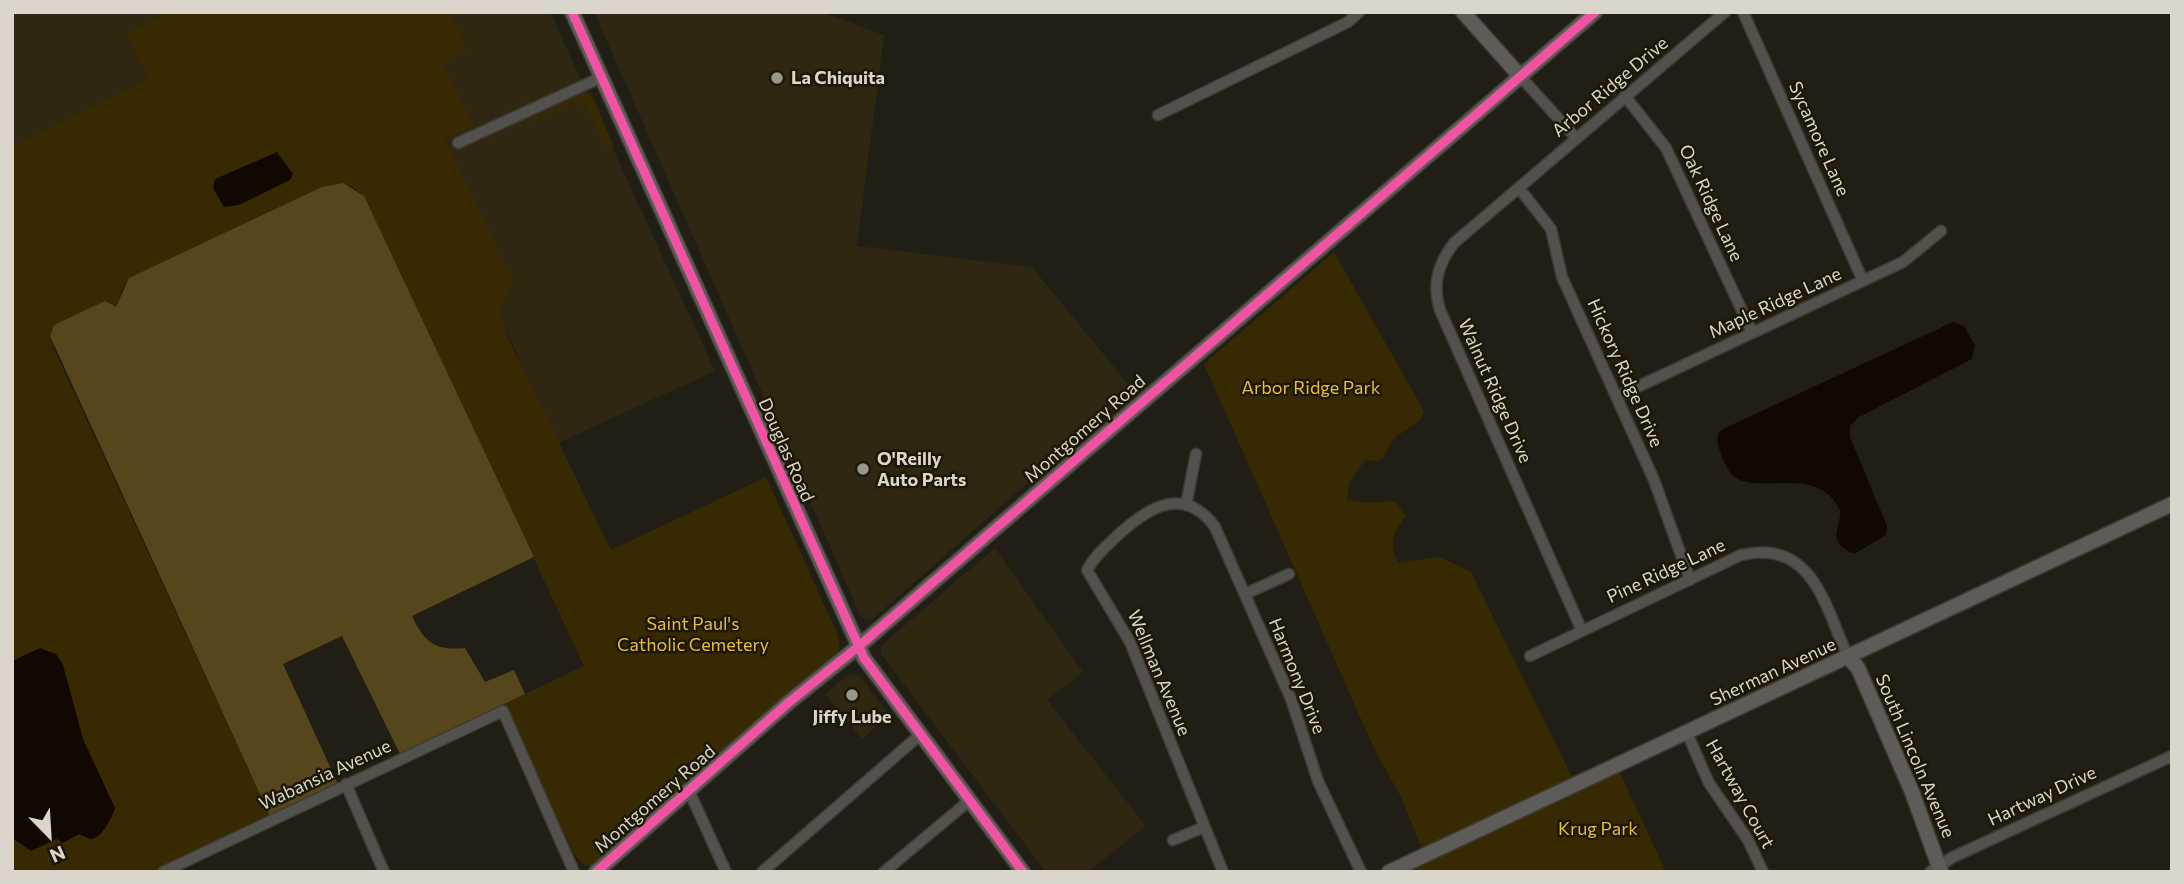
<!DOCTYPE html>
<html>
<head>
<meta charset="utf-8">
<style>
	body { margin:0 }
	#map { position:relative; width:2184px; height:884px; overflow:hidden; background:#211e15; font-family:Commissioner,sans-serif }
	canvas { display:block }
	.frame { position:absolute; inset:0; border:14px solid #dad6cb; pointer-events:none }
	.north { position:absolute; left:14px; top:800px; width:70px; height:70px; -webkit-text-stroke:5px #1d1706; paint-order:stroke; rotate:156deg; font-size:19px; font-weight:700; line-height:28px; text-align:center; color:#dad6cb }
	.north::after { content:''; display:block; margin:auto; width:24px; height:32px; background:#dad6cb; clip-path:polygon(50% 0,100% 100%,50% 72%,0 100%) }
</style>
</head>
<body>
<div id="map">
<canvas width="2184" height="884"></canvas>
<div class="frame"></div>
<div class="north">N</div>
</div>
<script>
const ctx = document.querySelector('canvas').getContext('2d');
ctx.lineJoin = 'round';
function fillPath(path, color) { ctx.fillStyle = color; ctx.fill(path, 'evenodd'); }
function strokePath(path, color, width, dash) { ctx.strokeStyle = color; ctx.lineWidth = width; ctx.lineCap = dash ? 'butt' : 'round'; ctx.setLineDash(dash || []); ctx.stroke(path); }
function drawText(font, color, halo, rows, align = 'center') {
  ctx.font = font + ' Commissioner,sans-serif'; ctx.lineWidth = 5; ctx.setLineDash([]); ctx.textBaseline = 'middle'; ctx.strokeStyle = halo; ctx.fillStyle = color; for (const [text, x, y, turn = 0] of rows) {
    ctx.save(); ctx.translate(x, y); ctx.rotate((+turn || 0) * Math.PI / 180); ctx.textAlign = isNaN(turn) ? turn : align; if (halo) ctx.strokeText(text, 0, 0); ctx.fillText(text, 0, 0); ctx.restore();
  }
}
fillPath(new Path2D(`
	M12,12H168L126,33L148,79L12,145Z
	M450,12H550L715,371L558,443L501,320L500,311L511,280L445,139L442,63L468,51Z
	M594,12H821L884,35L857,246L1032,267L1133,390L875,617L868,620L861,617Z
	M995,548L1083,672L1047,700L1146,826L1087,872H1046L881,654V646Z
	M849,674L860,676L890,715L862,739L825,694Z`), '#2f2711');
fillPath(new Path2D(`
	M168,12H450L468,51L442,64L473,126L445,139L512,280L500,310L507,336L611,550L766,477L838,635L840,648L836,656L598,864L585,866L573,853L504,704L584,666L364,196L350,185L124,285L116,308L51,329L52,345L270,816L152,872H12V145L148,79L126,33Z
	M583,92L591,93L613,145L601,152L605,147L586,105L580,107L576,101L534,121L537,127L531,119L533,116Z
	M1334,252L1424,411L1419,421L1393,439L1383,458L1377,461L1365,460L1349,483L1347,500L1365,503L1394,501L1406,516C1393,532 1388,543 1398,563L1440,557L1471,572L1576,785L1423,852L1403,801L1373,746L1204,364Z
	M1619,771L1666,872H1400Z`), '#372a03');
fillPath(new Path2D(`
	M343,183L364,196L534,557L412,616C424,642 435,651 465,648L485,682L514,670L525,694L400,754L342,636L283,664L338,784L270,816L50,336L54,325L105,301L116,307L129,278L322,187Z`), '#56461b');
fillPath(new Path2D(`
	M277,152L293,174L290,180L239,205L224,207L213,188L215,179Z
	M1953,322L1964,326L1975,345L1972,359L1859,417L1850,426V437L1887,526L1886,535L1856,553H1851C1826,539 1841,529 1840,511C1820,463 1757,496 1733,476C1728,471 1725,464 1722,457C1719,448 1715,441 1719,432L1725,428Z
	M40,648L56,654L63,665L83,739L115,808C113,816 101,840 90,839C89,839 80,834 79,834L63,843L57,839L31,851L12,838V661Z`), '#110802');
const street = new Path2D(`
	M1743,12L1863,281
	M1520,76L1576,138
	M1625,96L1666,148L1752,332
	M1158,115L1348,22L1359,12
	M458,143L602,77
	M1519,188L1551,229L1562,277L1654,480L1690,580
	M1616,397L1903,262L1941,231
	M1186,505L1196,454
	M1245,594L1289,574
	M1582,631L1440,310C1432,284 1438,264 1454,243L1725,12
	M1530,656L1741,555C1813,538 1825,607 1848,657
	M1687,733L1709,783L1748,840L1763,872
	M346,784L384,872
	M689,791L726,872
	M1173,840L1204,827
	M163,872L503,711L574,872
	M762,872L921,734
	M884,872L970,800
	M1223,872L1130,642L1087,570C1095,555 1107,546 1119,534C1149,507 1184,485 1215,527L1291,699L1318,781L1361,872
	M1930,872L1953,857L2172,756`);
const secondary = new Path2D(`
	M572,12L864,658L1023,872
	M1463,12L1520,76
	M1848,657L1858,668L1912,792L1941,872
	M596,872L788,703L859,646L1595,12
	M1389,872L2172,504`);
strokePath(street, '#3e3b33', 13);
strokePath(secondary, '#3e3b33', 17);
strokePath(street, '#52514e', 10);
strokePath(secondary, '#5d5c58', 14);
strokePath(new Path2D(`
	M572,12L864,658L1023,872
	M596,872L788,703L859,646L1595,12`), '#f153a3', 9);
for (const [x, y, r, color] of [
	[777,78,7,"#99968b"],
	[863,469,7,"#99968b"],
	[852,695,7,"#99968b"]
]) { const dot = new Path2D(); dot.arc(x, y, r, 0, 2 * Math.PI); ctx.fillStyle = color; ctx.fill(dot); strokePath(dot, '#1d1706', 2.5); }
drawText('bold 18px', '#dad6cb', '#1d1706', [
	["La Chiquita",791,78],
	["O'Reilly",877,459],
	["Auto Parts",877,480],
	["Jiffy Lube",852,717,"center"]
], 'left');
drawText('18px', '#dad6cb', '#1d1706', [
	["Arbor Ridge Drive",1610,87,-40],
	["Sycamore Lane",1819,139,66],
	["Oak Ridge Lane",1711,203,65],
	["Maple Ridge Lane",1775,303,-25],
	["Hickory Ridge Drive",1625,373,66],
	["Walnut Ridge Drive",1495,391,66],
	["Montgomery Road",1085,429,-41],
	["Douglas Road",786,450,66],
	["Pine Ridge Lane",1666,571,-25],
	["Sherman Avenue",1773,672,-25],
	["Wellman Avenue",1159,673,67],
	["Harmony Drive",1297,676,68],
	["South Lincoln Avenue",1915,756,67],
	["Wabansia Avenue",325,775,-25],
	["Hartway Court",1740,794,61],
	["Hartway Drive",2042,796,-25],
	["Montgomery Road",655,799,-41]
]);
drawText('18px', '#e8bd3e', '#1d1706', [
	["Arbor Ridge Park",1311,388],
	["Saint Paul's",693,624],
	["Catholic Cemetery",693,645],
	["Krug Park",1598,829]
]);
</script>
</body>
</html>
